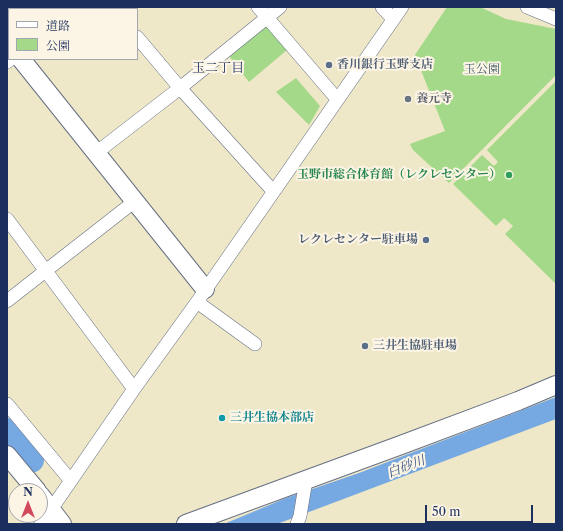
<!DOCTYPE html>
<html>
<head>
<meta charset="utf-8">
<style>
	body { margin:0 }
	#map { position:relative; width:563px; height:531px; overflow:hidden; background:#eee7c8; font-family:"Libre Caslon Text","Noto Serif JP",serif }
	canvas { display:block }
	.frame { position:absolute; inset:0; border:8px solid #1b2f5e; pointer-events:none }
	.legend { position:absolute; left:8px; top:8px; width:130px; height:52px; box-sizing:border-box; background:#fcf5e5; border:1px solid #a2a6af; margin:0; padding:5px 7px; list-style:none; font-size:12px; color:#1b2f5e }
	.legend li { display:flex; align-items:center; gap:8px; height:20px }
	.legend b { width:20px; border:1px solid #a2a6af }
	.north { position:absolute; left:8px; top:483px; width:40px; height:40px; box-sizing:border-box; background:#fcf5e5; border:1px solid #a2a6af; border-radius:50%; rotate:0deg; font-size:11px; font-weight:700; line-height:16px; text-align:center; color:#1b2f5e }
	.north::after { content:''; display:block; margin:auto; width:14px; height:18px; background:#d1495b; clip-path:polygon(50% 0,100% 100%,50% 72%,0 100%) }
	.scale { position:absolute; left:425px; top:505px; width:108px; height:18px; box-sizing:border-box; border:2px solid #1b2f5e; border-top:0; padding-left:5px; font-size:12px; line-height:14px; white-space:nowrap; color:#1b2f5e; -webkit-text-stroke:3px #fcf5e5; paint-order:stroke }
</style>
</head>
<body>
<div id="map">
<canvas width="563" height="531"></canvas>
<div class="frame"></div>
<ul class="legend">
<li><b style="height:5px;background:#fff"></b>道路</li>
<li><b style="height:11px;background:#a4d989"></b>公園</li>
</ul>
<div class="north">N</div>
<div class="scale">50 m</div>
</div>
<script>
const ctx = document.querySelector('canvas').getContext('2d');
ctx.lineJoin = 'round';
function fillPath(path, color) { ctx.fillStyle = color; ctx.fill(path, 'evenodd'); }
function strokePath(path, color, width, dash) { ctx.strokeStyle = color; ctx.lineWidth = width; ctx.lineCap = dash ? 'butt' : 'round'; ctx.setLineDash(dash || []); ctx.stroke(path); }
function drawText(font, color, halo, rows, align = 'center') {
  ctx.font = font + ' "Libre Caslon Text","Noto Serif JP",serif'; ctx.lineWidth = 4; ctx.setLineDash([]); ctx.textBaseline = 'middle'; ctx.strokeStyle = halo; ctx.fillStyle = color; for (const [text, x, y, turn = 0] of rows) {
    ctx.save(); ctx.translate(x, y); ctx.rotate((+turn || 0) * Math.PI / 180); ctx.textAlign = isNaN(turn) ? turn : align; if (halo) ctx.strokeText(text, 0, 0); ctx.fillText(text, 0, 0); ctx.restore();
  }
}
fillPath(new Path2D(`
	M447,7H480L506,19L556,29V75L449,183L413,150L410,144L445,131L415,55Z
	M267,25L287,50L249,82L229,56Z
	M296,78L320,106L309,125L276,92Z
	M556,81V283H555L505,234L513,226L504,218L496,226L453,184L482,155L494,166L498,162L487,150Z`), '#a4d989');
fillPath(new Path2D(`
	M556,397V419L277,524H224L286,498L359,473Z`), '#76a9e2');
strokePath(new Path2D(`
	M7,431L31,460`), '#76a9e2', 26);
const street = new Path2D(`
	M111,7L113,9
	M258,7L337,99
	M382,7L393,19
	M527,7L556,19
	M74,9L76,7
	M137,37L180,88L273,191
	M7,62L11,59
	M96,153L180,88L280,7
	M7,219L134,389
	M7,301L135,201
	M197,302L255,344
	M7,404L71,481
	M41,524L134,389L197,302L402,7
	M297,524L300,516L306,480`);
const secondary = new Path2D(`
	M7,42L9,45
	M21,59L205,289
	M7,455L37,491
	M40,495L62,524
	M186,524L401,445L518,401L556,385`);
strokePath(street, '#656f83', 14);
strokePath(secondary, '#656f83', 20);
strokePath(street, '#fff', 13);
strokePath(secondary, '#fff', 18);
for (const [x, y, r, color] of [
	[329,65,4,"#5c6f8a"],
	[408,99,4,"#6b7280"],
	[509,175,4,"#2e9e5b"],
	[426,240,4,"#5c6f8a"],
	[365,346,4,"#5c6f8a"],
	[222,418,4,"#0f9aa8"]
]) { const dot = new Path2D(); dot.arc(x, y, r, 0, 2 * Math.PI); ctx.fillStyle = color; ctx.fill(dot); strokePath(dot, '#fcf5e5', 1.5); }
drawText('bold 12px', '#4e5e75', '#fcf5e5', [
	["香川銀行玉野支店",337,65],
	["レクレセンター駐車場",418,240,"right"],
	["三井生協駐車場",373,346]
], 'left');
drawText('12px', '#3d5a69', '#fcf5e5', [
	["玉公園",482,70]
]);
drawText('bold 12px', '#5b616d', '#fcf5e5', [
	["養元寺",416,99]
], 'left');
drawText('bold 12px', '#27864d', '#fcf5e5', [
	["玉野市総合体育館（レクレセンター）",501,175]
], 'right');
drawText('bold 12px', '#0d838f', '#fcf5e5', [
	["三井生協本部店",230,418]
], 'left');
drawText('13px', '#1b2f5e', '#fcf5e5', [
	["玉二丁目",218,68]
]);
drawText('italic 13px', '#365486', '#fcf5e5', [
	["白砂川",406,467,-21]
]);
</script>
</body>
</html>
